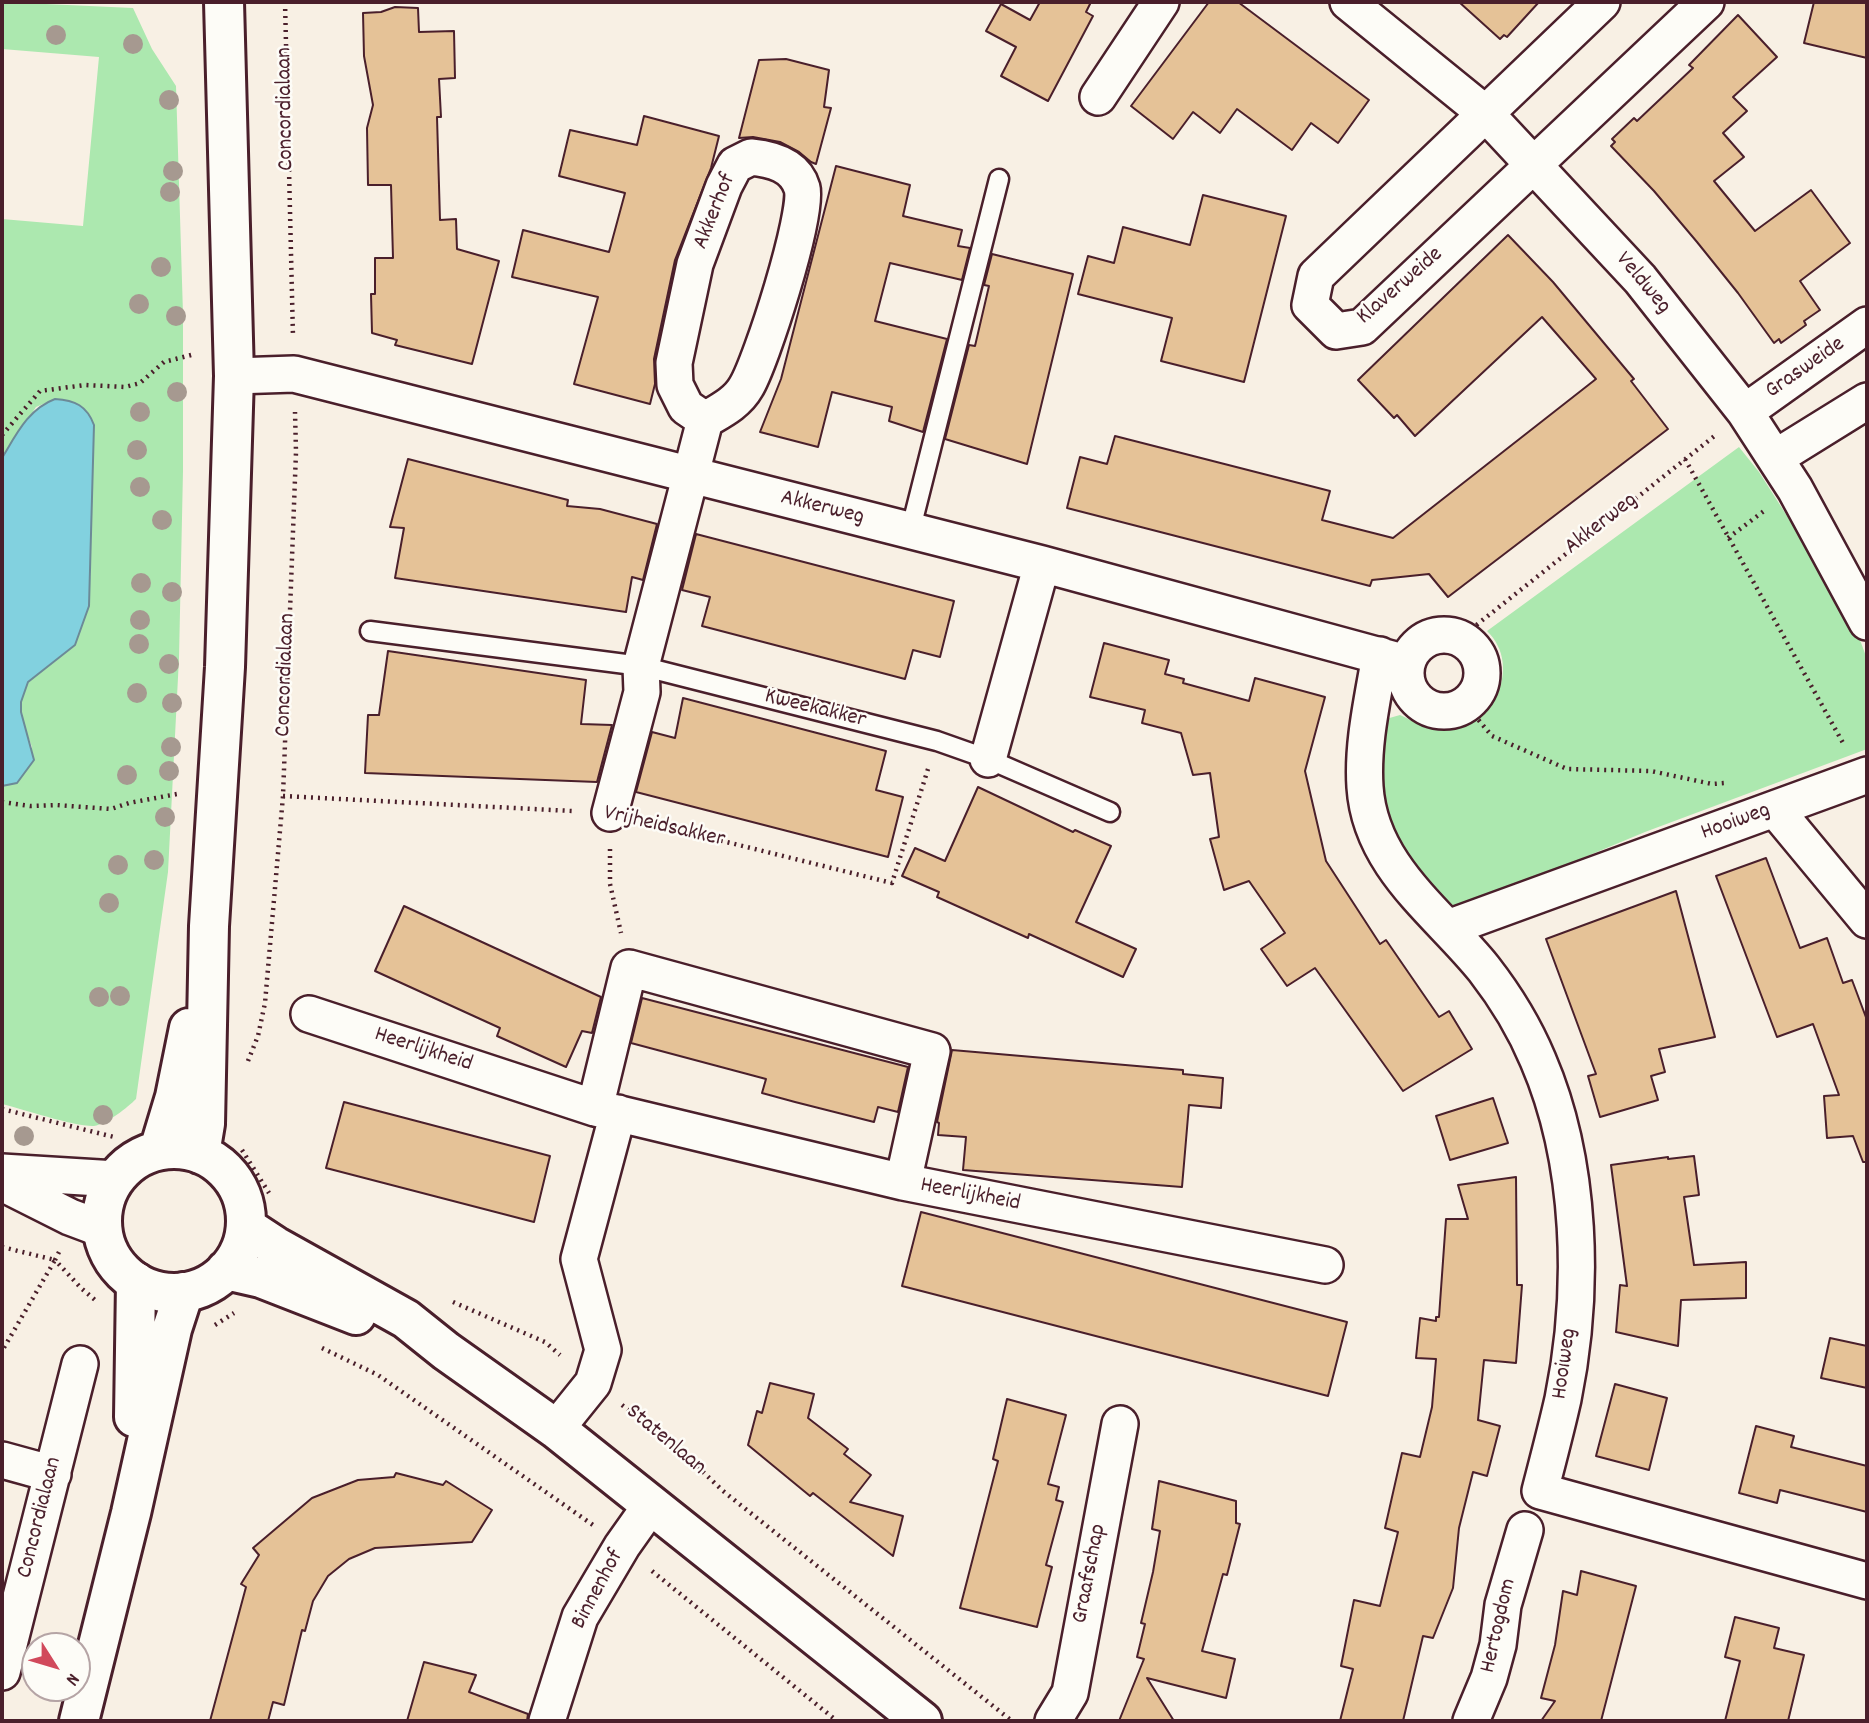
<!DOCTYPE html>
<html>
<head>
<meta charset="utf-8">
<style>
	body { margin:0 }
	#map { position:relative; width:1869px; height:1723px; overflow:hidden; background:#f8f0e4; font-family:Dekko,sans-serif }
	canvas { display:block }
	.frame { position:absolute; inset:0; border:4px solid #4a1f2b; pointer-events:none }
	.north { position:absolute; left:21px; top:1632px; width:70px; height:70px; box-sizing:border-box; background:#fdfcf7; border:2px solid #b5a4a5; border-radius:50%; rotate:127deg; font-size:19px; font-weight:700; line-height:28px; text-align:center; color:#4a1f2b }
	.north::after { content:''; display:block; margin:auto; width:24px; height:32px; background:#d1495b; clip-path:polygon(50% 0,100% 100%,50% 72%,0 100%) }
</style>
</head>
<body>
<div id="map">
<canvas width="1869" height="1723"></canvas>
<div class="frame"></div>
<div class="north">N</div>
</div>
<script>
const ctx = document.querySelector('canvas').getContext('2d');
ctx.lineJoin = 'round';
function fillPath(path, color) { ctx.fillStyle = color; ctx.fill(path, 'evenodd'); }
function strokePath(path, color, width, dash) { ctx.strokeStyle = color; ctx.lineWidth = width; ctx.lineCap = dash ? 'butt' : 'round'; ctx.setLineDash(dash || []); ctx.stroke(path); }
function drawText(font, color, halo, rows, align = 'center') {
  ctx.font = font + ' Dekko,sans-serif'; ctx.lineWidth = 5; ctx.setLineDash([]); ctx.textBaseline = 'middle'; ctx.strokeStyle = halo; ctx.fillStyle = color; for (const [text, x, y, turn = 0] of rows) {
    ctx.save(); ctx.translate(x, y); ctx.rotate((+turn || 0) * Math.PI / 180); ctx.textAlign = isNaN(turn) ? turn : align; if (halo) ctx.strokeText(text, 0, 0); ctx.fillText(text, 0, 0); ctx.restore();
  }
}
fillPath(new Path2D(`
	M2,2L133,8L152,49L176,86L183,314V471L179,658L168,872L136,1099C128,1107 107,1124 94,1126C76,1127 22,1109 2,1104V786L17,783L32,747L23,723L21,702L28,682L75,645L90,582L94,426L55,399L36,407L2,458V219L83,226L99,57L2,49Z
	M1739,447L1759,472L1852,618L1867,659V749L1645,832L1448,914L1393,855L1374,790L1386,719L1400,715C1413,721 1425,729 1440,730C1490,733 1525,668 1487,631Z`), '#ace8af');
const water = new Path2D(`
	M55,399C75,400 87,406 94,425L89,606L75,645L28,682L21,702V712L34,760L17,783L2,786V458C16,435 28,409 55,399Z`);
fillPath(water, '#82d1df');
strokePath(water, '#6c8a97', 2);
const building = new Path2D(`
	M1040,2H1091L1086,12L1093,16L1048,101L1001,76L1016,47L986,31L1001,4L1030,20Z
	M1209,2H1238L1369,100L1338,143L1311,123L1292,150L1237,109L1220,133L1193,112L1173,139L1131,106Z
	M1459,2H1539L1507,37L1504,35L1500,39Z
	M1814,2H1867V58L1804,43Z
	M395,7L418,8L419,32L454,31L455,78L439,79L441,117H437L440,220L456,219L457,249L499,261L472,364L395,345L397,340L372,333L371,294H375V258H393L391,185H368L367,128L373,105L364,56L363,13L381,12Z
	M1738,15L1777,57L1733,97L1747,111L1723,133L1744,157L1714,181L1755,231L1811,190L1850,243L1800,281L1820,310L1804,321L1806,325L1781,343L1779,339L1774,343L1738,293L1697,242L1654,191L1611,146L1615,142L1612,139L1634,118L1637,121L1693,68L1689,65Z
	M786,59L829,70L824,107L831,108L816,164L811,162L799,152L780,142L753,137L739,138L759,60Z
	M644,116L719,136L711,168L675,260L654,359L655,384L650,404L574,384L598,297L512,277L523,230L609,252L625,193L559,176L570,130L637,145Z
	M836,166L910,185L903,216L962,230L958,246L970,248L962,280L890,263L875,321L947,339L923,432L889,421L892,407L832,392L818,447L760,432L781,379Z
	M1203,195L1286,216L1244,382L1161,361L1172,318L1078,294L1088,256L1114,263L1123,227L1190,245Z
	M1508,235L1553,282L1634,379L1631,381L1668,429L1448,597L1429,574L1372,580L1370,586L1067,508L1080,457L1107,464L1115,436L1330,491L1322,520L1393,538L1596,379L1542,317L1415,436L1397,415L1394,418L1358,380Z
	M992,254L1073,274L1027,464L945,439L969,345L975,346L989,286L984,285Z
	M408,459L568,500L567,506L600,509L657,524L643,580L632,577L626,612L395,578L404,528L390,527Z
	M696,534L954,601L940,657L913,650L905,679L702,626L710,597L682,590Z
	M1104,643L1169,660L1165,674L1184,679L1183,683L1249,701L1255,678L1325,697L1305,771L1326,861L1380,944L1386,940L1439,1017L1449,1011L1472,1049L1403,1091L1315,968L1287,986L1261,949L1285,933L1249,881L1224,890L1210,839L1219,837L1210,773L1193,775L1181,733L1142,723L1145,710L1090,697Z
	M388,651L586,680L581,724L612,725L597,782L365,773L368,715H379Z
	M683,698L886,751L876,790L903,797L888,857L636,792L652,732L675,738Z
	M978,787L1073,832L1075,830L1111,846L1076,922L1136,949L1123,977L1029,934L1028,938L937,897L939,892L902,876L915,848L945,861Z
	M1766,858L1800,948L1827,938L1843,983L1852,980L1867,1020V1162H1863L1853,1136L1827,1138L1824,1096L1839,1095L1813,1024L1777,1037L1716,876Z
	M1676,891L1715,1037L1659,1049L1665,1072L1651,1076L1658,1100L1600,1117L1588,1076L1596,1074L1546,939Z
	M404,906L601,997L592,1033L582,1031L566,1067L497,1036L500,1028L375,971Z
	M642,998L908,1067L898,1112L878,1107L874,1122L795,1102L762,1093L766,1079L631,1043Z
	M952,1050L1183,1070V1074L1223,1078L1221,1108L1189,1105L1182,1187L963,1170L966,1137L938,1135L939,1123L937,1122Z
	M1493,1098L1508,1143L1450,1160L1436,1116Z
	M344,1102L550,1156L534,1222L326,1168Z
	M1694,1156L1699,1195L1684,1197L1694,1265L1746,1262V1298L1681,1300L1678,1346L1616,1332L1620,1285L1627,1286L1611,1165L1668,1157V1159Z
	M1516,1177L1517,1285H1522L1516,1363L1484,1360L1478,1420L1500,1426L1487,1476L1473,1472L1459,1528L1453,1588L1433,1638L1423,1636L1403,1721H1340L1353,1669L1341,1666L1354,1600L1380,1606L1398,1532L1385,1528L1402,1453L1420,1457L1432,1407L1436,1359L1416,1358L1420,1318L1436,1321V1317H1439L1446,1219H1468L1458,1185Z
	M921,1212L1347,1322L1328,1396L902,1286Z
	M1830,1338L1867,1346V1388L1821,1378Z
	M770,1383L814,1394L808,1418L848,1449L844,1454L871,1475L850,1502L903,1516L893,1556L813,1493L810,1496L748,1445L757,1411L762,1413Z
	M1615,1384L1667,1398L1649,1470L1596,1456Z
	M1007,1399L1066,1415L1048,1484L1059,1487L1056,1500L1063,1502L1046,1565L1052,1567L1037,1627L960,1608L998,1461L993,1459Z
	M1756,1426L1794,1436L1791,1447L1867,1466V1512L1780,1490L1777,1503L1739,1493Z
	M396,1473L443,1485L446,1481L492,1510L472,1542L375,1548L349,1559L328,1576L313,1601L305,1631L302,1630L284,1705L273,1702L268,1721H210L246,1587L241,1584L259,1555L253,1548L312,1498L358,1480L394,1477Z
	M1159,1481L1236,1501V1523L1240,1524L1227,1575L1223,1574L1202,1651L1235,1659L1226,1698L1147,1678L1174,1721H1119L1144,1659L1137,1657L1145,1624L1141,1623L1153,1572L1160,1531L1152,1529Z
	M1581,1571L1636,1586L1601,1721H1541L1555,1701L1541,1698L1555,1645L1563,1591L1577,1595Z
	M1735,1617L1779,1628L1774,1648L1804,1655L1788,1721H1725L1740,1661L1725,1657Z
	M424,1662L476,1675L469,1692L528,1714L527,1721H407Z`);
fillPath(building, '#e5c297');
strokePath(building, '#4a1f2b', 2);
const service = new Path2D(`
	M910,532L999,179
	M370,631L641,666L937,741L988,759L1110,812`);
const minor = new Path2D(`
	M1348,2L1486,114L1640,279L1745,412L1795,489L1867,622
	M1602,2L1316,276L1310,305L1336,331L1362,327L1706,2
	M1098,97L1161,2
	M751,157C772,159 795,165 802,188C809,213 761,363 746,387C737,403 720,411 705,420L686,407L675,385L674,363L695,264L724,186L735,165Z
	M234,376L294,374L1042,564L1406,663
	M1745,412L1867,325
	M1775,458L1867,401
	M1406 673a38 38 0 1 1 76 0a38 38 0 1 1-76 0Z
	M1380,655C1373,698 1362,743 1365,787C1370,866 1438,912 1484,969C1505,996 1525,1029 1538,1060C1582,1162 1585,1291 1563,1399C1556,1430 1548,1460 1540,1491L1867,1581
	M988,759L1042,564
	M1775,809L1867,920
	M610,813L642,692L641,666L705,420
	M1448,928L1867,775
	M309,1014L595,1108L903,1182L1325,1265
	M595,1108L629,968L932,1051L903,1182
	M2,1172L116,1179
	M2,1183L70,1217L102,1229
	M556,1429L593,1383L603,1350L579,1259L618,1113
	M2,1460L53,1474
	M2,1672L80,1364
	M547,1721L580,1617L622,1546L651,1505
	M1053,1721L1070,1693L1120,1424
	M1471,1721L1489,1678L1498,1645L1503,1605L1525,1530`);
const tertiary = new Path2D(`
	M134,1417L136,1282
	M79,1721L131,1513L172,1329L184,1292`);
const secondary = new Path2D(`
	M102 1221a72 72 0 1 1 144 0a72 72 0 1 1-144 0Z
	M159,1150L175,1097L189,1028
	M200,1154L205,1124L209,926L225,667L234,376L224,2
	M246,1227L275,1246L406,1319L446,1351L556,1429L922,1721
	M226,1270L261,1278L356,1315`);
strokePath(service, '#4a1f2b', 23);
strokePath(minor, '#4a1f2b', 40);
strokePath(tertiary, '#4a1f2b', 44);
strokePath(secondary, '#4a1f2b', 44);
strokePath(new Path2D(`
	M285,2L293,337
	M2,435L40,391L85,385L125,387L140,383L164,362L195,354
	M1685,459L1843,743
	M1728,538L1764,511
	M1460,638L1717,434
	M1465,704L1492,736L1567,769L1651,771L1712,784L1725,783
	M283,796L572,811
	M2,802L30,806L56,805L111,809L129,803L177,794
	M646,822L892,883L928,769
	M610,849V884L621,933
	M248,1061L258,1036L265,1003L283,796L296,452L295,412
	M2,1109L114,1137
	M242,1150L269,1193
	M2,1247L55,1260L2,1351
	M59,1252L55,1260L81,1288L95,1300
	M453,1302L545,1342L560,1355
	M215,1325L234,1313
	M322,1348L378,1375L593,1525
	M622,1405L676,1446L723,1491L1012,1721
	M652,1571L837,1721`), '#4a1f2b', 4.5, [2, 5]);
strokePath(service, '#fdfcf7', 18);
strokePath(minor, '#fdfcf7', 35);
strokePath(tertiary, '#fdfcf7', 38);
strokePath(secondary, '#fdfcf7', 38);
ctx.fillStyle = '#a69990';
for (const [x, y] of [
	[56,35],
	[133,44],
	[169,100],
	[173,171],
	[170,192],
	[161,267],
	[139,304],
	[176,316],
	[177,392],
	[140,412],
	[137,450],
	[140,487],
	[162,520],
	[141,583],
	[172,592],
	[140,620],
	[139,644],
	[169,664],
	[137,693],
	[172,703],
	[171,747],
	[169,771],
	[127,775],
	[165,817],
	[154,860],
	[118,865],
	[109,903],
	[120,996],
	[99,997],
	[103,1115],
	[24,1136]
]) { ctx.beginPath(); ctx.arc(x, y, 10, 0, 2 * Math.PI); ctx.fill(); }
drawText('23px', '#4a1f2b', '#fdfcf7', [
	["Concordialaan",287,109,-91],
	["Akkerhof",716,212,-68],
	["Veldweg",1642,284,50],
	["Klaverweide",1401,287,-41],
	["Grasweide",1806,369,-35],
	["Akkerweg",822,509,14],
	["Akkerweg",1602,525,-38],
	["Concordialaan",287,675,-88],
	["Kweekakker",815,710,14],
	["Hooiweg",1736,823,-20],
	["Vrijheidsakker",664,828,13],
	["Heerlijkheid",423,1051,18],
	["Heerlijkheid",970,1196,11],
	["Hooiweg",1566,1364,-82],
	["Statenlaan",665,1441,40],
	["Concordialaan",41,1518,-76],
	["Graafschap",1091,1574,-79],
	["Binnenhof",599,1590,-62],
	["Hertogdom",1500,1626,-77]
]);
</script>
</body>
</html>
